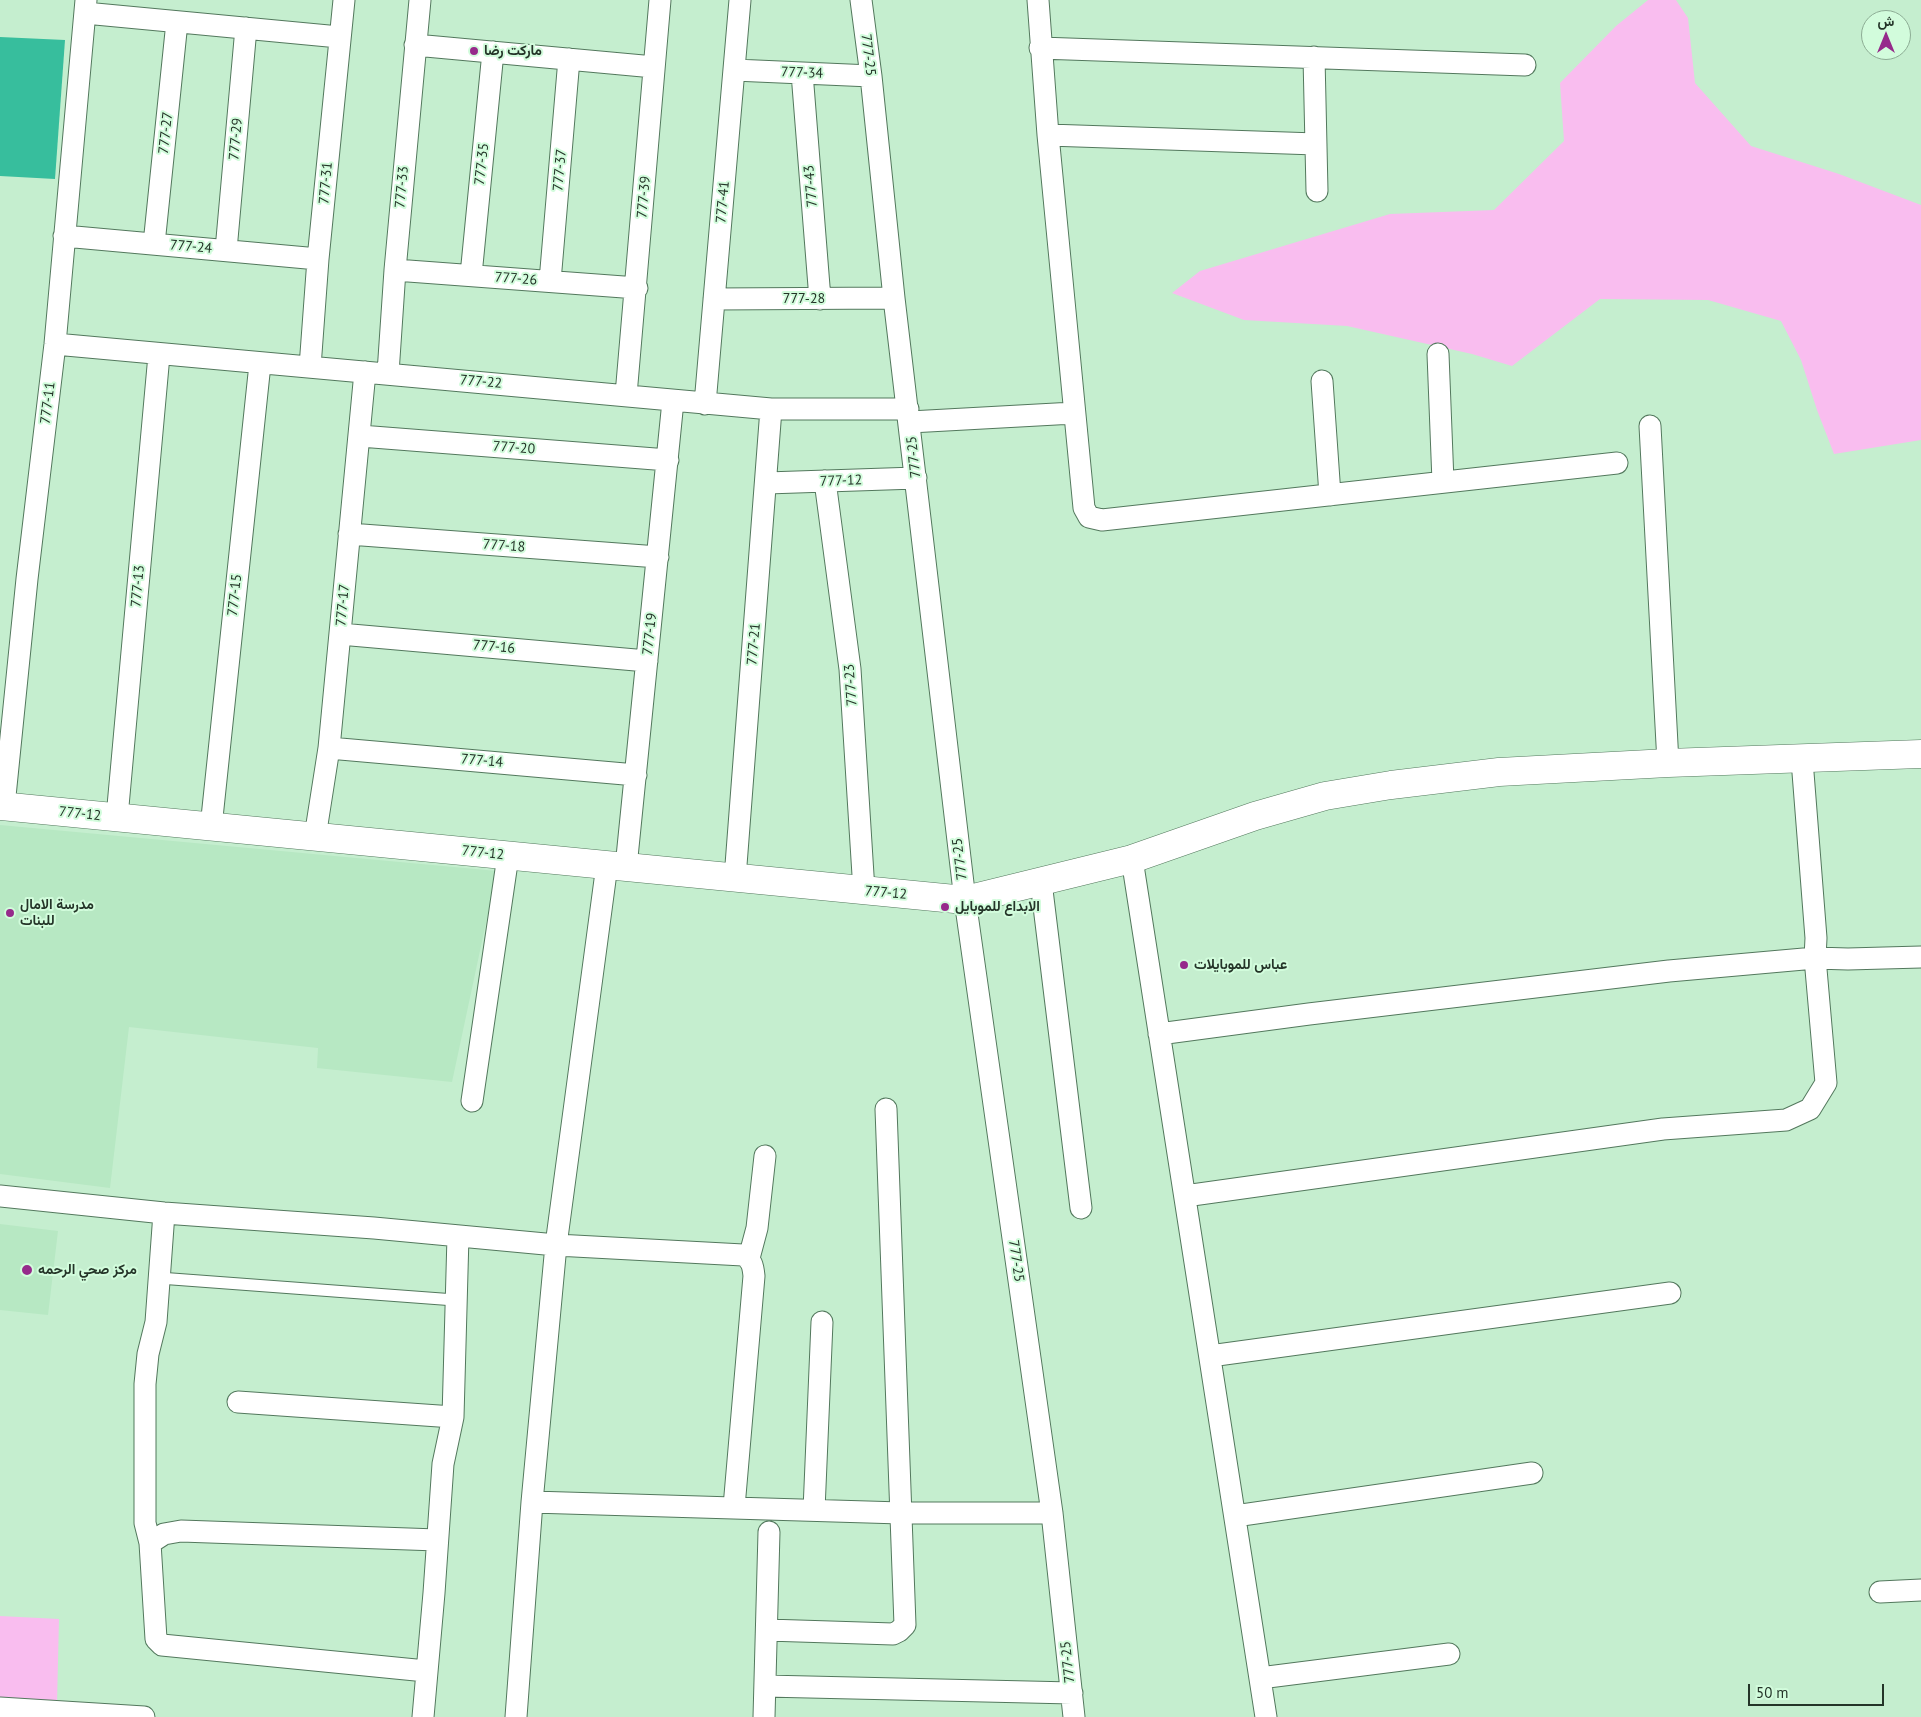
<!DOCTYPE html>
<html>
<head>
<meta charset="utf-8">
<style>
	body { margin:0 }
	#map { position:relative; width:1921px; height:1717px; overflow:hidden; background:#c5eecf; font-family:"PT Sans",Vazirmatn,sans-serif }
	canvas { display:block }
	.north { position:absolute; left:1861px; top:10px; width:50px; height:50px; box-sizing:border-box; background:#d2fcdc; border:1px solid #8cac94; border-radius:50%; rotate:0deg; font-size:14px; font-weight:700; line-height:20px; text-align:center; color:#243428 }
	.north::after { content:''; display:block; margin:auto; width:18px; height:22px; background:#962a8b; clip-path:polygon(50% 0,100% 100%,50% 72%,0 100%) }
	.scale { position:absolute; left:1748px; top:1684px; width:136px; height:22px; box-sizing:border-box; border:2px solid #243428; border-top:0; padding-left:6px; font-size:15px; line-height:18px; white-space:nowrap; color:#243428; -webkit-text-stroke:4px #d2fcdc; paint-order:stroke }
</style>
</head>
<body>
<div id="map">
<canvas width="1921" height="1717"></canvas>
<div class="north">ش</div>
<div class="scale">50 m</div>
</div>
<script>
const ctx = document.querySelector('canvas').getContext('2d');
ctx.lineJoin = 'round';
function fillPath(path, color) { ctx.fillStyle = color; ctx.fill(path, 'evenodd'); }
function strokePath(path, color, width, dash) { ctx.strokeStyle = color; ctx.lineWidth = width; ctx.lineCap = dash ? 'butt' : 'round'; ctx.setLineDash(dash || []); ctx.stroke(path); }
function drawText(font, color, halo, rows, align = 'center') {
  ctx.font = font + ' "PT Sans",Vazirmatn,sans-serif'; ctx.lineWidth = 4; ctx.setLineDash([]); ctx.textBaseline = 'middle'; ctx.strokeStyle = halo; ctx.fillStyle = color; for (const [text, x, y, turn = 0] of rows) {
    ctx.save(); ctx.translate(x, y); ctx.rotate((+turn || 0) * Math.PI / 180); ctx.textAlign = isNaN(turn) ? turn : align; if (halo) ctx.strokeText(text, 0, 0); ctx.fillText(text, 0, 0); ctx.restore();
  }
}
fillPath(new Path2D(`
	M0,825L497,871L452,1082L317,1068L318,1048L129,1027L110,1188L0,1174Z
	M0,1224L58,1231L48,1315L0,1310Z`), '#b7e8c3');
fillPath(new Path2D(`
	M1648,0H1676L1688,18L1695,83L1751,146L1839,174L1921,205V440L1834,454L1817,410L1801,360L1781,321L1708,300L1600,299L1512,366L1472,354L1347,326L1244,320L1172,293L1200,271L1390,214L1494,210L1564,141L1560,83L1616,26Z
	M0,1616L59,1619L57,1703L0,1699Z`), '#f9bdef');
fillPath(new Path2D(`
	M0,37L65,40L55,179L0,176Z`), '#37be9d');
const lane = new Path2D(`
	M159,1278L455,1300`);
const street = new Path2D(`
	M861,0L871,76L894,298L965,900L1052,1513L1074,1717
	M1038,0L1048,135L1084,508L1089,517L1102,520L1617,463
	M85,13L339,37
	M415,45L654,67
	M1040,48L1525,65
	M1314,57L1317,191
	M734,70L871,76
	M802,73L820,299
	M1048,135L1316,144
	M64,236L318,259
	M154,244L177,22
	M226,250L246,28
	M395,270L637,288
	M471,275L493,52
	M550,281L569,59
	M714,299L894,298
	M55,344L771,409H908
	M1438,354L1443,482
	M310,367L318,259L344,0
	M388,373L395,270L420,0
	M1322,381L1330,495
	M626,395L660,0
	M705,404L740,0
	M910,422L1074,413
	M1650,426L1668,763
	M360,436L668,460
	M825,481L850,669L864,891
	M767,483L916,478
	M349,534L658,557
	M340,634L647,661
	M329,748L636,775
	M4,806L27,579L55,344L86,0
	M117,817L159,355
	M211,827L260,364
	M315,837L329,748L365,372
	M1132,859L1266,1717
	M626,867L673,401
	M735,878L771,409
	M1041,882L1081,1208
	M1159,1034L1309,1014L1669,971L1815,958L1816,938L1802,760
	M472,1101L508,856
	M0,1196L164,1213L374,1228L556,1245L743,1255C752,1260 753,1266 754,1276L734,1507
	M1185,1196L1663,1129L1786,1120L1810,1109L1826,1083L1815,958L1848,959L1921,957
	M164,1213L156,1322L148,1354L145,1384V1523L150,1543L156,1639L162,1645L426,1671
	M749,1258L757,1228L765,1156
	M1210,1356L1670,1293
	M238,1402L453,1417
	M532,1502L901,1513H1052
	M814,1510L822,1322
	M1235,1516L1532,1473
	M150,1543L164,1534L181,1531L437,1540
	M1880,1592L1921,1590
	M767,1630L893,1634L899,1631L905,1625L886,1109
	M1260,1678L1449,1654
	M765,1686L1072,1693
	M0,1708L144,1717
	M423,1717L434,1593L443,1464L453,1417L458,1236
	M516,1717L532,1502L556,1245L607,865
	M764,1717L769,1532`);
const secondary = new Path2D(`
	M0,806L965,900L1132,859L1255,816L1325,796L1391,785L1499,772L1668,763L1921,754`);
strokePath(lane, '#53785d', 13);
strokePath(street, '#53785d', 23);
strokePath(secondary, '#53785d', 29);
strokePath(lane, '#fff', 11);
strokePath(street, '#fff', 21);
strokePath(secondary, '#fff', 28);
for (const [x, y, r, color] of [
	[474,51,5,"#962a8b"],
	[945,907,5,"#962a8b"],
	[10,913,5,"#962a8b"],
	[1184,965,5,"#962a8b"],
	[27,1270,6,"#962a8b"]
]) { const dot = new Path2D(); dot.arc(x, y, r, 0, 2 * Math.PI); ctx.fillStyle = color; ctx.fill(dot); strokePath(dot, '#d2fcdc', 2); }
drawText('bold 14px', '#243428', '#d2fcdc', [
	["ماركت رضا",484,51],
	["مدرسة الامال",20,905],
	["للبنات",20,921],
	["الابداع للموبايل",955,907],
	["عباس للموبايلات",1194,965],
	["مركز صحي الرحمه",38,1270]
], 'left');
drawText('14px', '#243428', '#d2fcdc', [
	["777-25",868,55,83],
	["777-34",802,73,2],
	["777-27",166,133,-84],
	["777-29",236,139,-85],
	["777-35",482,164,-84],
	["777-37",560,170,-85],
	["777-31",326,183,-85],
	["777-43",811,186,-95],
	["777-33",402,187,-85],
	["777-39",644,197,-85],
	["777-41",723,202,-85],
	["777-24",191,247,5],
	["777-26",516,279,4],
	["777-28",804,299],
	["777-22",481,382,5],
	["777-11",48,403,-83],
	["777-20",514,448,4],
	["777-25",914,457,-96],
	["777-12",841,481,-2],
	["777-18",504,546,4],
	["777-13",138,586,-85],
	["777-15",235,595,-84],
	["777-17",343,605,-85],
	["777-19",650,634,-84],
	["777-21",754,644,-85],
	["777-16",494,647,5],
	["777-23",851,685,-94],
	["777-14",482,761,5],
	["777-12",80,814,6],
	["777-12",483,853,6],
	["777-25",960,859,-97],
	["777-12",886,893,5],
	["777-25",1016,1261,82],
	["777-25",1068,1662,-96]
]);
</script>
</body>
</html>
